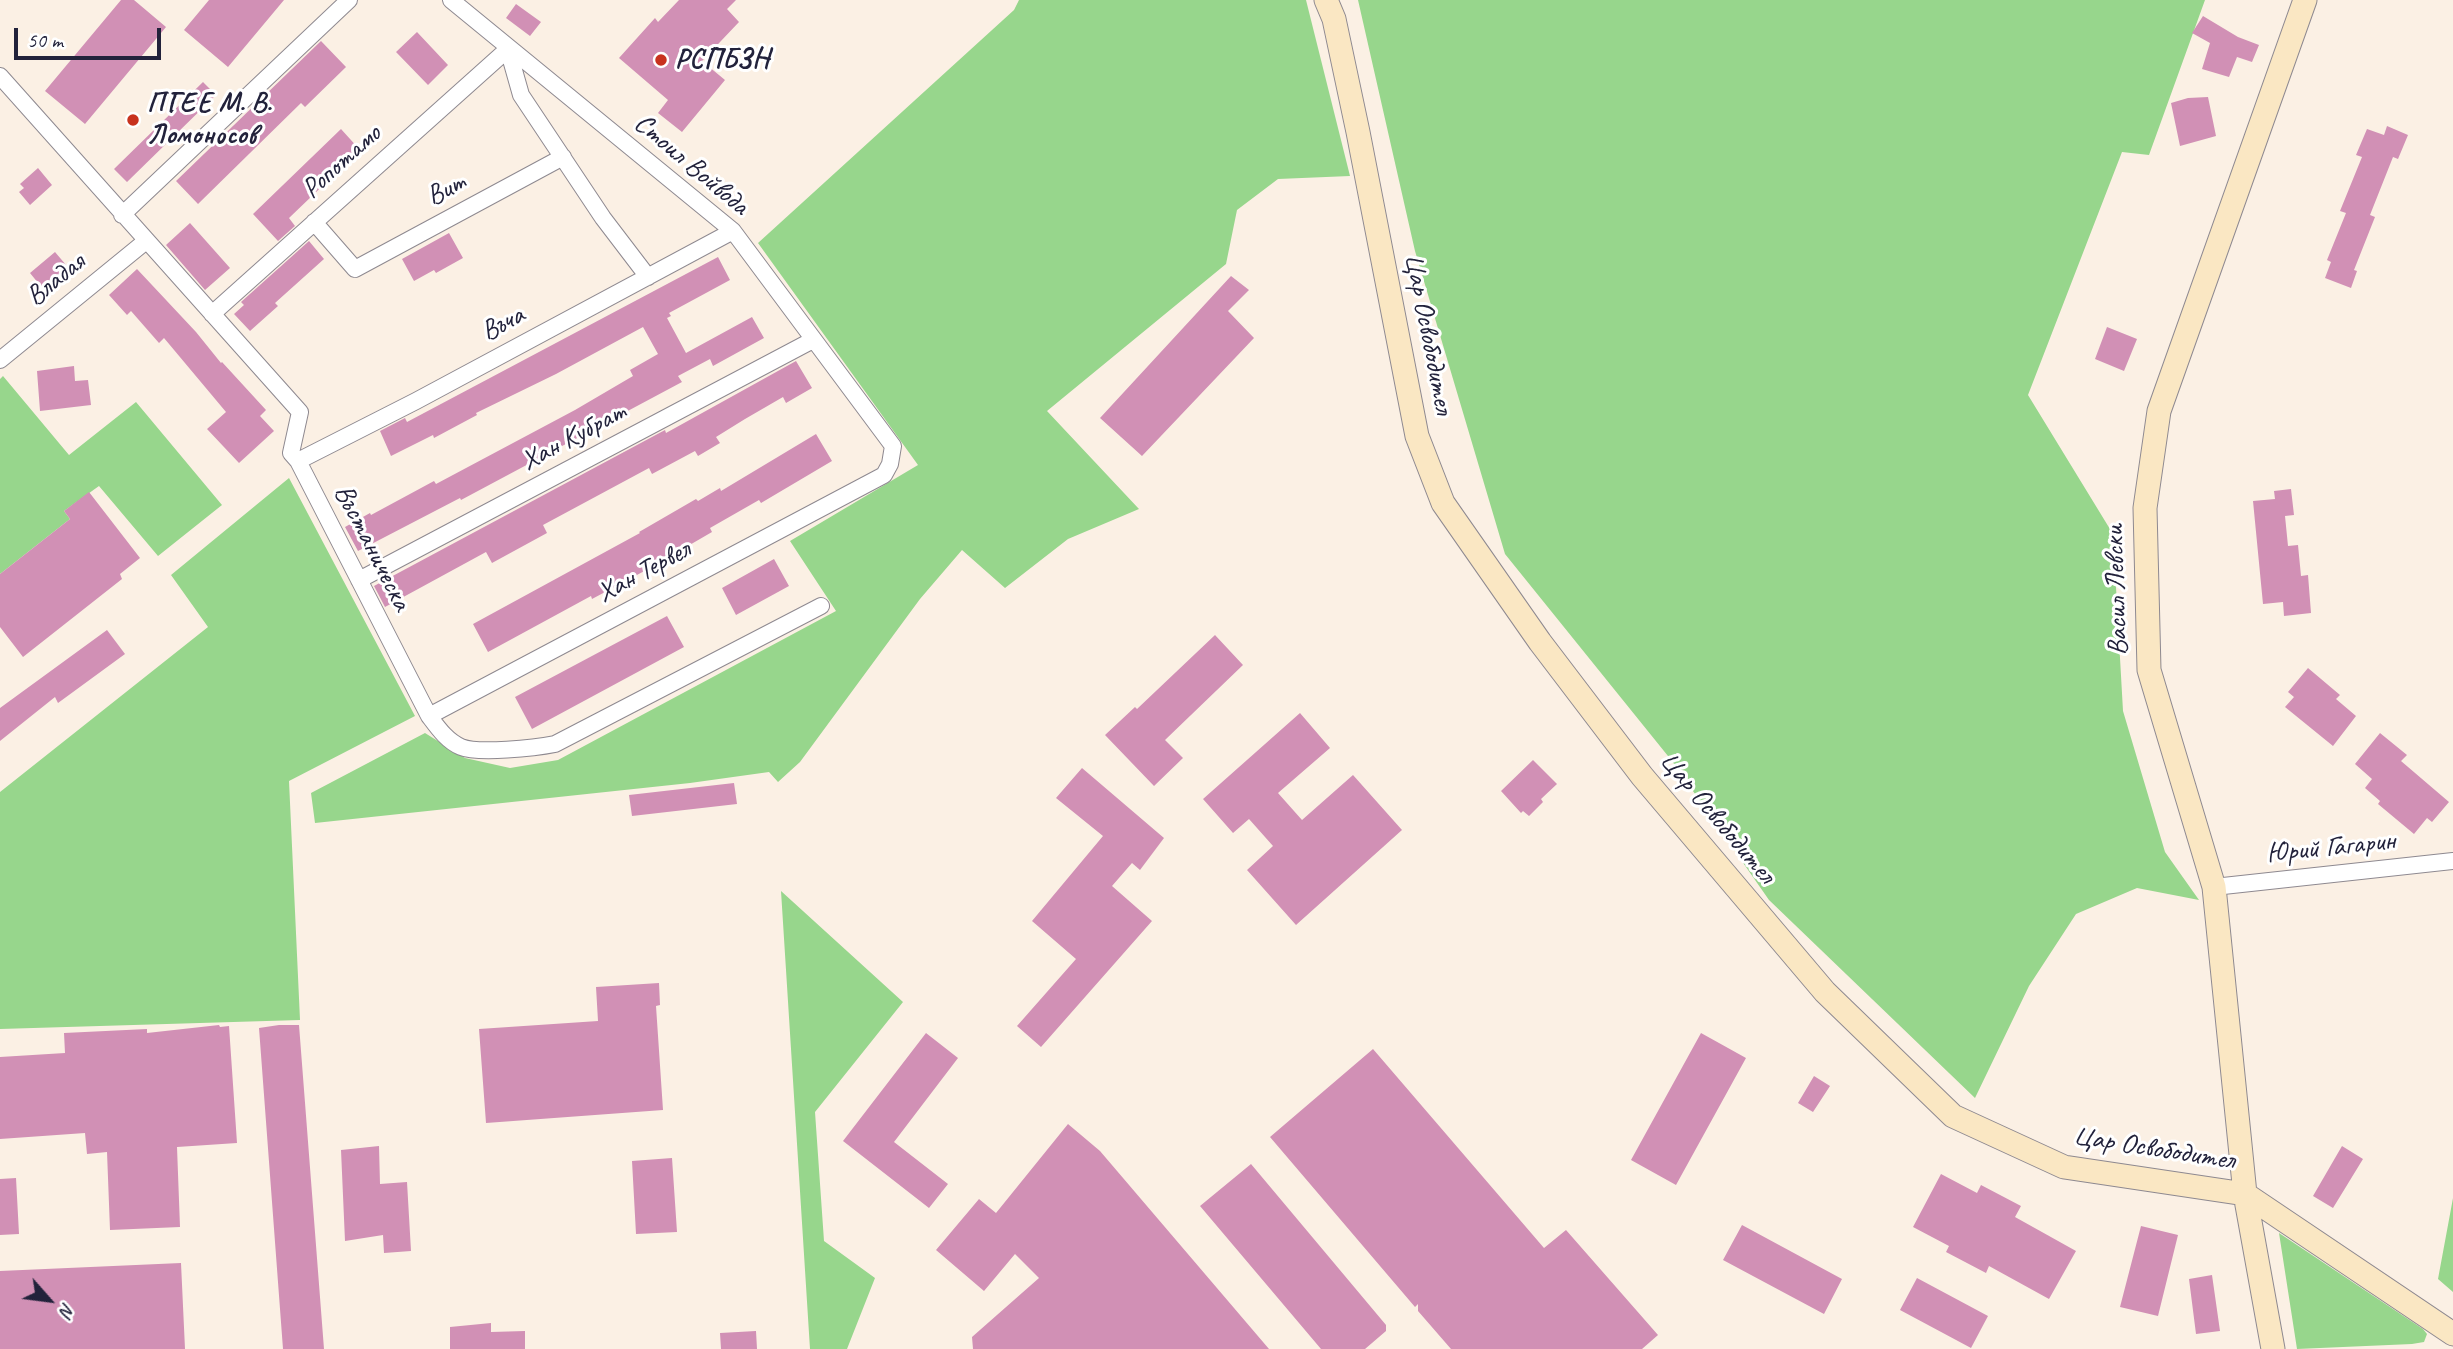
<!DOCTYPE html>
<html>
<head>
<meta charset="utf-8">
<style>
	body { margin:0 }
	#map { position:relative; width:2453px; height:1349px; overflow:hidden; background:#fbf0e4; font-family:Caveat,sans-serif }
	canvas { display:block }
	.north { position:absolute; left:14px; top:1265px; width:70px; height:70px; -webkit-text-stroke:5px #fff; paint-order:stroke; rotate:118deg; font-size:19px; font-weight:700; line-height:28px; text-align:center; color:#22223b }
	.north::after { content:''; display:block; margin:auto; width:24px; height:32px; background:#22223b; clip-path:polygon(50% 0,100% 100%,50% 72%,0 100%) }
	.scale { position:absolute; left:14px; top:28px; width:147px; height:32px; box-sizing:border-box; border:4px solid #22223b; border-top:0; padding-left:9px; font-size:21px; line-height:24px; white-space:nowrap; color:#22223b; -webkit-text-stroke:5px #fff; paint-order:stroke }
</style>
</head>
<body>
<div id="map">
<canvas width="2453" height="1349"></canvas>
<div class="north">N</div>
<div class="scale">50 m</div>
</div>
<script>
const ctx = document.querySelector('canvas').getContext('2d');
ctx.lineJoin = 'round';
function fillPath(path, color) { ctx.fillStyle = color; ctx.fill(path, 'evenodd'); }
function strokePath(path, color, width, dash) { ctx.strokeStyle = color; ctx.lineWidth = width; ctx.lineCap = dash ? 'butt' : 'round'; ctx.setLineDash(dash || []); ctx.stroke(path); }
function drawText(font, color, halo, rows, align = 'center') {
  ctx.font = font + ' Caveat,sans-serif'; ctx.lineWidth = 6; ctx.setLineDash([]); ctx.textBaseline = 'middle'; ctx.strokeStyle = halo; ctx.fillStyle = color; for (const [text, x, y, turn = 0] of rows) {
    ctx.save(); ctx.translate(x, y); ctx.rotate((+turn || 0) * Math.PI / 180); ctx.textAlign = isNaN(turn) ? turn : align; if (halo) ctx.strokeText(text, 0, 0); ctx.fillText(text, 0, 0); ctx.restore();
  }
}
fillPath(new Path2D(`
	M1019,0H1306L1350,176L1278,179L1237,210L1226,264L1047,411L1139,509L1068,539L1005,588L962,550L920,599L800,762L778,782L769,772L690,783L315,823L311,793L425,733L465,758L510,768L558,760L836,611L790,541L918,465L758,243L1014,10Z
	M1358,0H2205L2149,155L2122,152L2028,395L2113,534L2123,711L2165,852L2199,900L2137,888L2076,914L2029,986L1975,1098L1769,900L1672,761L1505,554L1415,251Z
	M3,376L69,455L136,402L222,505L158,556L99,486L64,511L70,519L0,574V379Z
	M289,478L415,716L289,781L300,1020L0,1029V792L208,627L171,575Z
	M781,891L903,1002L815,1112L824,1241L875,1278L847,1349H810Z
	M2453,1198V1292L2438,1279Z
	M2279,1233L2423,1329L2427,1334L2424,1342L2412,1344L2297,1349Z`), '#97d68c');
fillPath(new Path2D(`
	M121,0H134L166,27L85,124L45,91Z
	M209,0H284L228,67L184,30Z
	M679,0H736L727,9L739,22L702,61L725,80L682,132L658,113L668,100L619,58L655,18L658,22Z
	M516,4L541,22L530,36L506,18Z
	M2203,16L2238,37L2259,45L2252,62L2237,57L2229,77L2202,69L2210,43L2192,33Z
	M417,32L448,65L428,85L396,52Z
	M321,41L346,67L305,107L301,103L198,204L176,181Z
	M203,82L216,95L127,182L114,169Z
	M2208,97L2216,136L2180,146L2171,103L2188,98Z
	M2387,126L2408,135L2398,159L2393,157L2370,215L2375,217L2354,270L2357,271L2351,288L2325,278L2331,262L2327,260L2346,213L2340,211L2362,157L2356,155L2367,129L2384,135Z
	M341,129L360,150L289,218L295,226L278,241L253,214Z
	M38,168L52,185L30,205L19,192L24,188L20,184Z
	M190,223L230,268L205,290L166,245Z
	M449,233L463,258L436,273L434,270L414,281L402,259Z
	M309,241L324,259L275,303L278,306L250,331L234,314L244,305L241,302Z
	M55,252L72,272L47,294L30,273Z
	M718,257L730,280L669,313L671,316L667,318L686,353L752,317L764,338L713,366L710,359L678,376L682,382L461,500L460,498L358,551L345,527L370,513L371,515L434,481L436,484L575,410L633,376L630,370L658,354L643,327L556,374L476,413L477,415L434,438L433,435L391,456L380,431L405,418L407,422Z
	M137,269L196,332L221,363L222,362L266,410L260,416L274,431L239,463L207,429L226,412L164,338L159,343L131,311L127,315L109,295Z
	M1231,276L1249,290L1228,311L1254,338L1142,456L1100,418Z
	M2107,327L2137,339L2124,371L2095,359Z
	M796,361L812,388L786,403L783,397L745,419L716,437L720,443L698,456L695,451L652,474L649,468L543,525L547,533L492,563L486,552L385,607L374,586L665,430L666,433Z
	M74,366L75,381L88,380L91,405L40,411L37,371Z
	M816,434L832,461L761,503L759,500L710,528L712,532L650,568L592,599L591,596L488,652L473,624L640,533L639,532L696,499L698,501L720,488L721,491Z
	M2291,489L2294,515L2285,516L2288,546L2298,545L2301,576L2308,575L2311,613L2284,616L2283,602L2263,604L2253,501L2275,499L2274,491Z
	M89,492L140,558L120,574L122,579L23,657L0,627V574L70,519L64,511Z
	M774,559L789,586L736,615L722,588Z
	M667,616L684,647L532,729L515,697Z
	M107,630L125,654L58,703L55,697L0,741V708Z
	M1215,635L1243,665L1165,740L1183,758L1154,786L1105,735L1135,707L1137,709Z
	M2308,668L2340,695L2336,699L2356,716L2333,746L2285,707L2294,697L2288,692Z
	M1300,713L1330,748L1278,793L1302,820L1353,775L1402,830L1296,925L1247,870L1273,846L1249,819L1233,833L1203,799Z
	M2380,733L2407,755L2401,761L2449,802L2432,822L2427,818L2414,834L2378,804L2380,801L2365,788L2372,779L2355,764Z
	M1533,760L1557,784L1541,799L1543,802L1529,816L1523,811L1521,813L1501,791Z
	M1082,768L1164,838L1140,870L1132,863L1112,886L1152,921L1041,1047L1017,1026L1076,959L1032,921L1103,836L1056,798Z
	M734,783L737,804L632,816L629,795Z
	M659,983L660,1005L656,1006L663,1110L486,1123L479,1029L598,1021L596,987Z
	M219,1025L220,1027L229,1026L237,1143L177,1147L180,1227L110,1230L107,1152L87,1154L85,1133L0,1139V1057L65,1053L64,1033L147,1029V1033Z
	M279,1025H299L324,1349H283L259,1028Z
	M926,1033L958,1058L894,1142L948,1184L929,1208L843,1141Z
	M1701,1033L1746,1058L1676,1185L1631,1160Z
	M1373,1049L1544,1248L1566,1230L1658,1335L1642,1349H1451L1418,1311V1304L1415,1307L1270,1137Z
	M1814,1076L1830,1086L1813,1112L1798,1103Z
	M1068,1124L1100,1151L1269,1349H973L972,1337L1039,1278L1015,1254L984,1291L936,1250L979,1199L996,1213Z
	M379,1146L380,1184L407,1182L411,1251L384,1253L383,1235L345,1241L341,1150Z
	M2342,1146L2363,1159L2333,1208L2313,1196Z
	M672,1158L677,1232L636,1234L632,1161Z
	M1251,1164L1386,1325V1331L1365,1349H1321L1200,1206Z
	M1941,1174L1977,1193L1981,1185L2021,1206L2015,1217L2076,1251L2049,1299L1989,1266L1986,1273L1946,1252L1949,1246L1913,1227Z
	M16,1178L19,1234L0,1235V1179Z
	M1742,1225L1842,1279L1824,1314L1723,1260Z
	M2141,1226L2178,1235L2158,1316L2120,1307Z
	M181,1263L185,1349H0V1271Z
	M2212,1275L2220,1331L2196,1334L2189,1279Z
	M1917,1278L1988,1316L1971,1348L1900,1310Z
	M491,1323V1332L525,1331V1349H450V1327Z
	M756,1331L757,1349H721L720,1333Z`), '#d190b5');
const street = new Path2D(`
	M0,76L300,412L291,453L298,461L429,716C438,728 447,741 461,747C478,754 535,748 555,744L821,606
	M122,215L349,0
	M314,222L355,269L563,157
	M212,314L508,49L521,95L603,218L648,277
	M0,360L146,241
	M298,461L416,401L733,231
	M359,580L813,340
	M429,716L884,475L890,464L893,446L733,231L451,0
	M2214,887L2453,861`);
const secondary = new Path2D(`
	M1326,0L1334,19L1358,132L1417,436L1443,503L1540,642L1642,776L1825,992L1953,1116L2064,1167L2245,1194L2453,1334
	M2273,1349L2245,1194L2214,887L2149,670L2145,508L2159,411L2305,0`);
strokePath(street, '#8e8990', 18);
strokePath(secondary, '#8e8990', 25);
strokePath(street, '#fff', 16);
strokePath(secondary, '#fae7c3', 23);
for (const [x, y, r, color] of [
	[661,60,7,"#c8321e"],
	[133,120,7,"#c8321e"]
]) { const dot = new Path2D(); dot.arc(x, y, r, 0, 2 * Math.PI); ctx.fillStyle = color; ctx.fill(dot); strokePath(dot, '#fff', 2.5); }
drawText('bold 28px', '#22223b', '#fff', [
	["РСПБЗН",675,60],
	["ПГЕЕ М. В.",147,104],
	["Ломоносов",147,136]
], 'left');
drawText('28px', '#22223b', '#fff', [
	["Ропотамо",342,162,-42],
	["Стоил Войвода",691,165,40],
	["Вит",446,190,-28],
	["Владая",56,280,-39],
	["Въча",503,324,-28],
	["Цар Освободител",1428,334,79],
	["Хан Кубрат",574,437,-28],
	["Въстаническа",372,548,63],
	["Хан Тервел",644,572,-28],
	["Васил Левски",2117,590,-92],
	["Цар Освободител",1717,818,50],
	["Юрий Гагарин",2331,848,-6],
	["Цар Освободител",2154,1149,9]
]);
</script>
</body>
</html>
